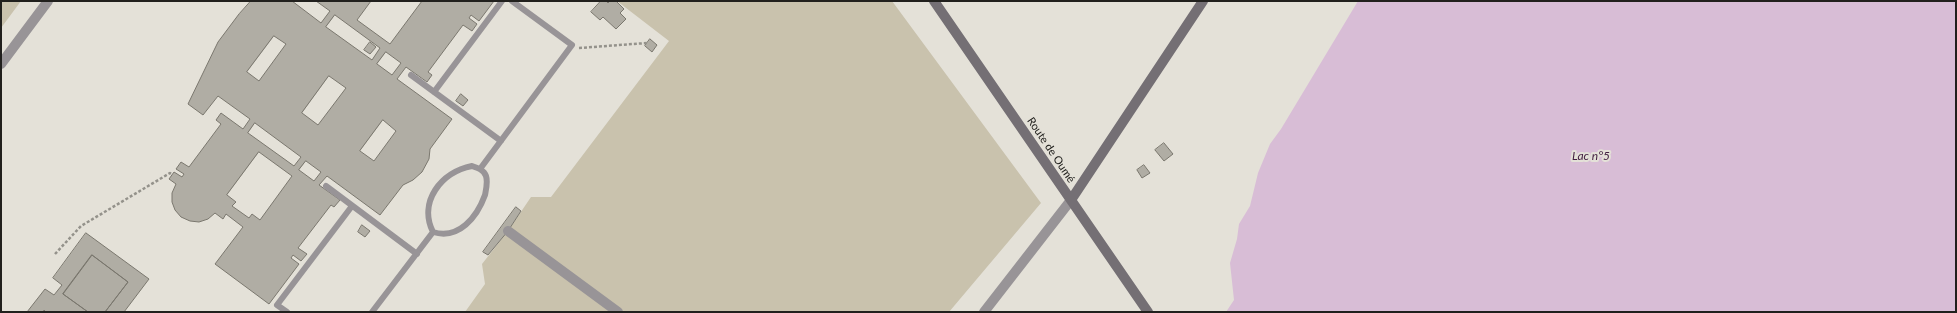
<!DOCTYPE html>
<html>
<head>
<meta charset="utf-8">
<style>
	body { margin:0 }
	#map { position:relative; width:1957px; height:313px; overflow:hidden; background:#e4e1d8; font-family:Lato,sans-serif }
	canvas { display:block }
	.frame { position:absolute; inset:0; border:2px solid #21201d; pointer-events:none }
</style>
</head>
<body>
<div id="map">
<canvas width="1957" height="313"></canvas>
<div class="frame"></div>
</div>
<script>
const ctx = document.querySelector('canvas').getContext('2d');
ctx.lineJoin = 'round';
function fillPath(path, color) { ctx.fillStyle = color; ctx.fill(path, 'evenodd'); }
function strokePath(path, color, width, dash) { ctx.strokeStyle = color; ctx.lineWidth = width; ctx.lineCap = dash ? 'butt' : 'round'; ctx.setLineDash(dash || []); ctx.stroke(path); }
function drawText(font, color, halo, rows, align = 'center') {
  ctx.font = font + ' Lato,sans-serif'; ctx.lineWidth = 4; ctx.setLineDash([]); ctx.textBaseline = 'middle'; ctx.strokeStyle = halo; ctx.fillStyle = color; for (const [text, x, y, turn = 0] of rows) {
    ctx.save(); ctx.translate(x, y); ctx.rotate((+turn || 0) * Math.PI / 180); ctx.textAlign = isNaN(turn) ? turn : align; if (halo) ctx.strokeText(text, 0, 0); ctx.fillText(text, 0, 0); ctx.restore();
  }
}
fillPath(new Path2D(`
	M1,1H21L1,28Z
	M617,1H892L1041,203L949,312H465L485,284L482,264L508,231L531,197H551L669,41Z`), '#c9c2ad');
fillPath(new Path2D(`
	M1358,1H1956V312H1226L1234,300L1230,263L1237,239L1239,224L1250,206L1258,173L1270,144L1281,129Z`), '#d8bdd6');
const building = new Path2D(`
	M251,1H292L321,23L330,11L316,1H371L357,20L390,44L422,1H494L479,21L471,15L469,18L477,24L472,31L463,25L428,72L432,75L427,82L406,67L397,79L452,119L430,149L429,159L422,172L413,180L403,185L380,215L327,176L319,185L340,200L334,207L331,205L298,248L307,254L301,261L293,255L291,258L299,264L269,304L215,264L243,227L226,214L223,219L215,213L208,219L199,222L190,221L181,217L175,210L172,202V193L176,184L169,179L174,172L182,177L184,174L176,169L181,162L189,167L221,124L216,120L221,113L243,129L250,119L218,96L203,115L188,104L218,42L239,14ZM335,15L380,48L372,60L326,27ZM274,36L286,44L259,81L247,72ZM386,52L401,63L392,75L377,64ZM329,76L346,88L318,125L302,113ZM383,120L396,131L374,161L360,151ZM255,123L301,157L294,166L248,133ZM259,152L292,176L260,220L252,214L249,218L232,206L236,202L227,195ZM306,161L321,172L314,181L299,170Z
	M601,1H606L608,3L610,1H616L624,9L620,13L626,19L616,29L603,17L600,20L591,12Z
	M650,39L657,45L652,52L645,46Z
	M370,42L376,47L370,54L364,50Z
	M461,94L468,100L463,106L456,101Z
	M1164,143L1173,154L1164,161L1155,150Z
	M1144,165L1150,173L1142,178L1137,170Z
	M516,207L521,211L508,231L488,255L483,252Z
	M362,225L370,231L365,237L358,232Z
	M86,233L149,279L124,312H105L128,282L92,255L63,294L88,312H46L44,310L43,312H27L45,289L54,295L62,285L53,278Z
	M92,255L128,282L105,312H88L63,294Z`);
fillPath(building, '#b0ada4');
strokePath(building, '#7a776e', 1);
strokePath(new Path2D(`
	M579,48L647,43
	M55,254L81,226L170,173L172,174`), '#94928b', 2.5, [3, 2]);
strokePath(new Path2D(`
	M411,75L501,141
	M434,92L502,1
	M472,166C478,168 484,170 486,176C488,182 486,190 485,195C477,217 459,240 433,232C418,202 441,172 472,166Z
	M480,169L572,45L512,1
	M326,186L417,254
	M287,312L277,305L352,206
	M372,312L433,232`), '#989497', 6);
strokePath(new Path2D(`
	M1,64L48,1
	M508,231L618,312
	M984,312L1071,200`), '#989497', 10);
strokePath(new Path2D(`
	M934,1L1148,312
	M1071,200L1203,1`), '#746f74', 10);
drawText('11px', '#21201d', '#e4e1d8', [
	["Route de Oumé",1051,150,56]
]);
drawText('italic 12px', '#431f41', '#e4e1d8', [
	["Lac n°5",1591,156]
]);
</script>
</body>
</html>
